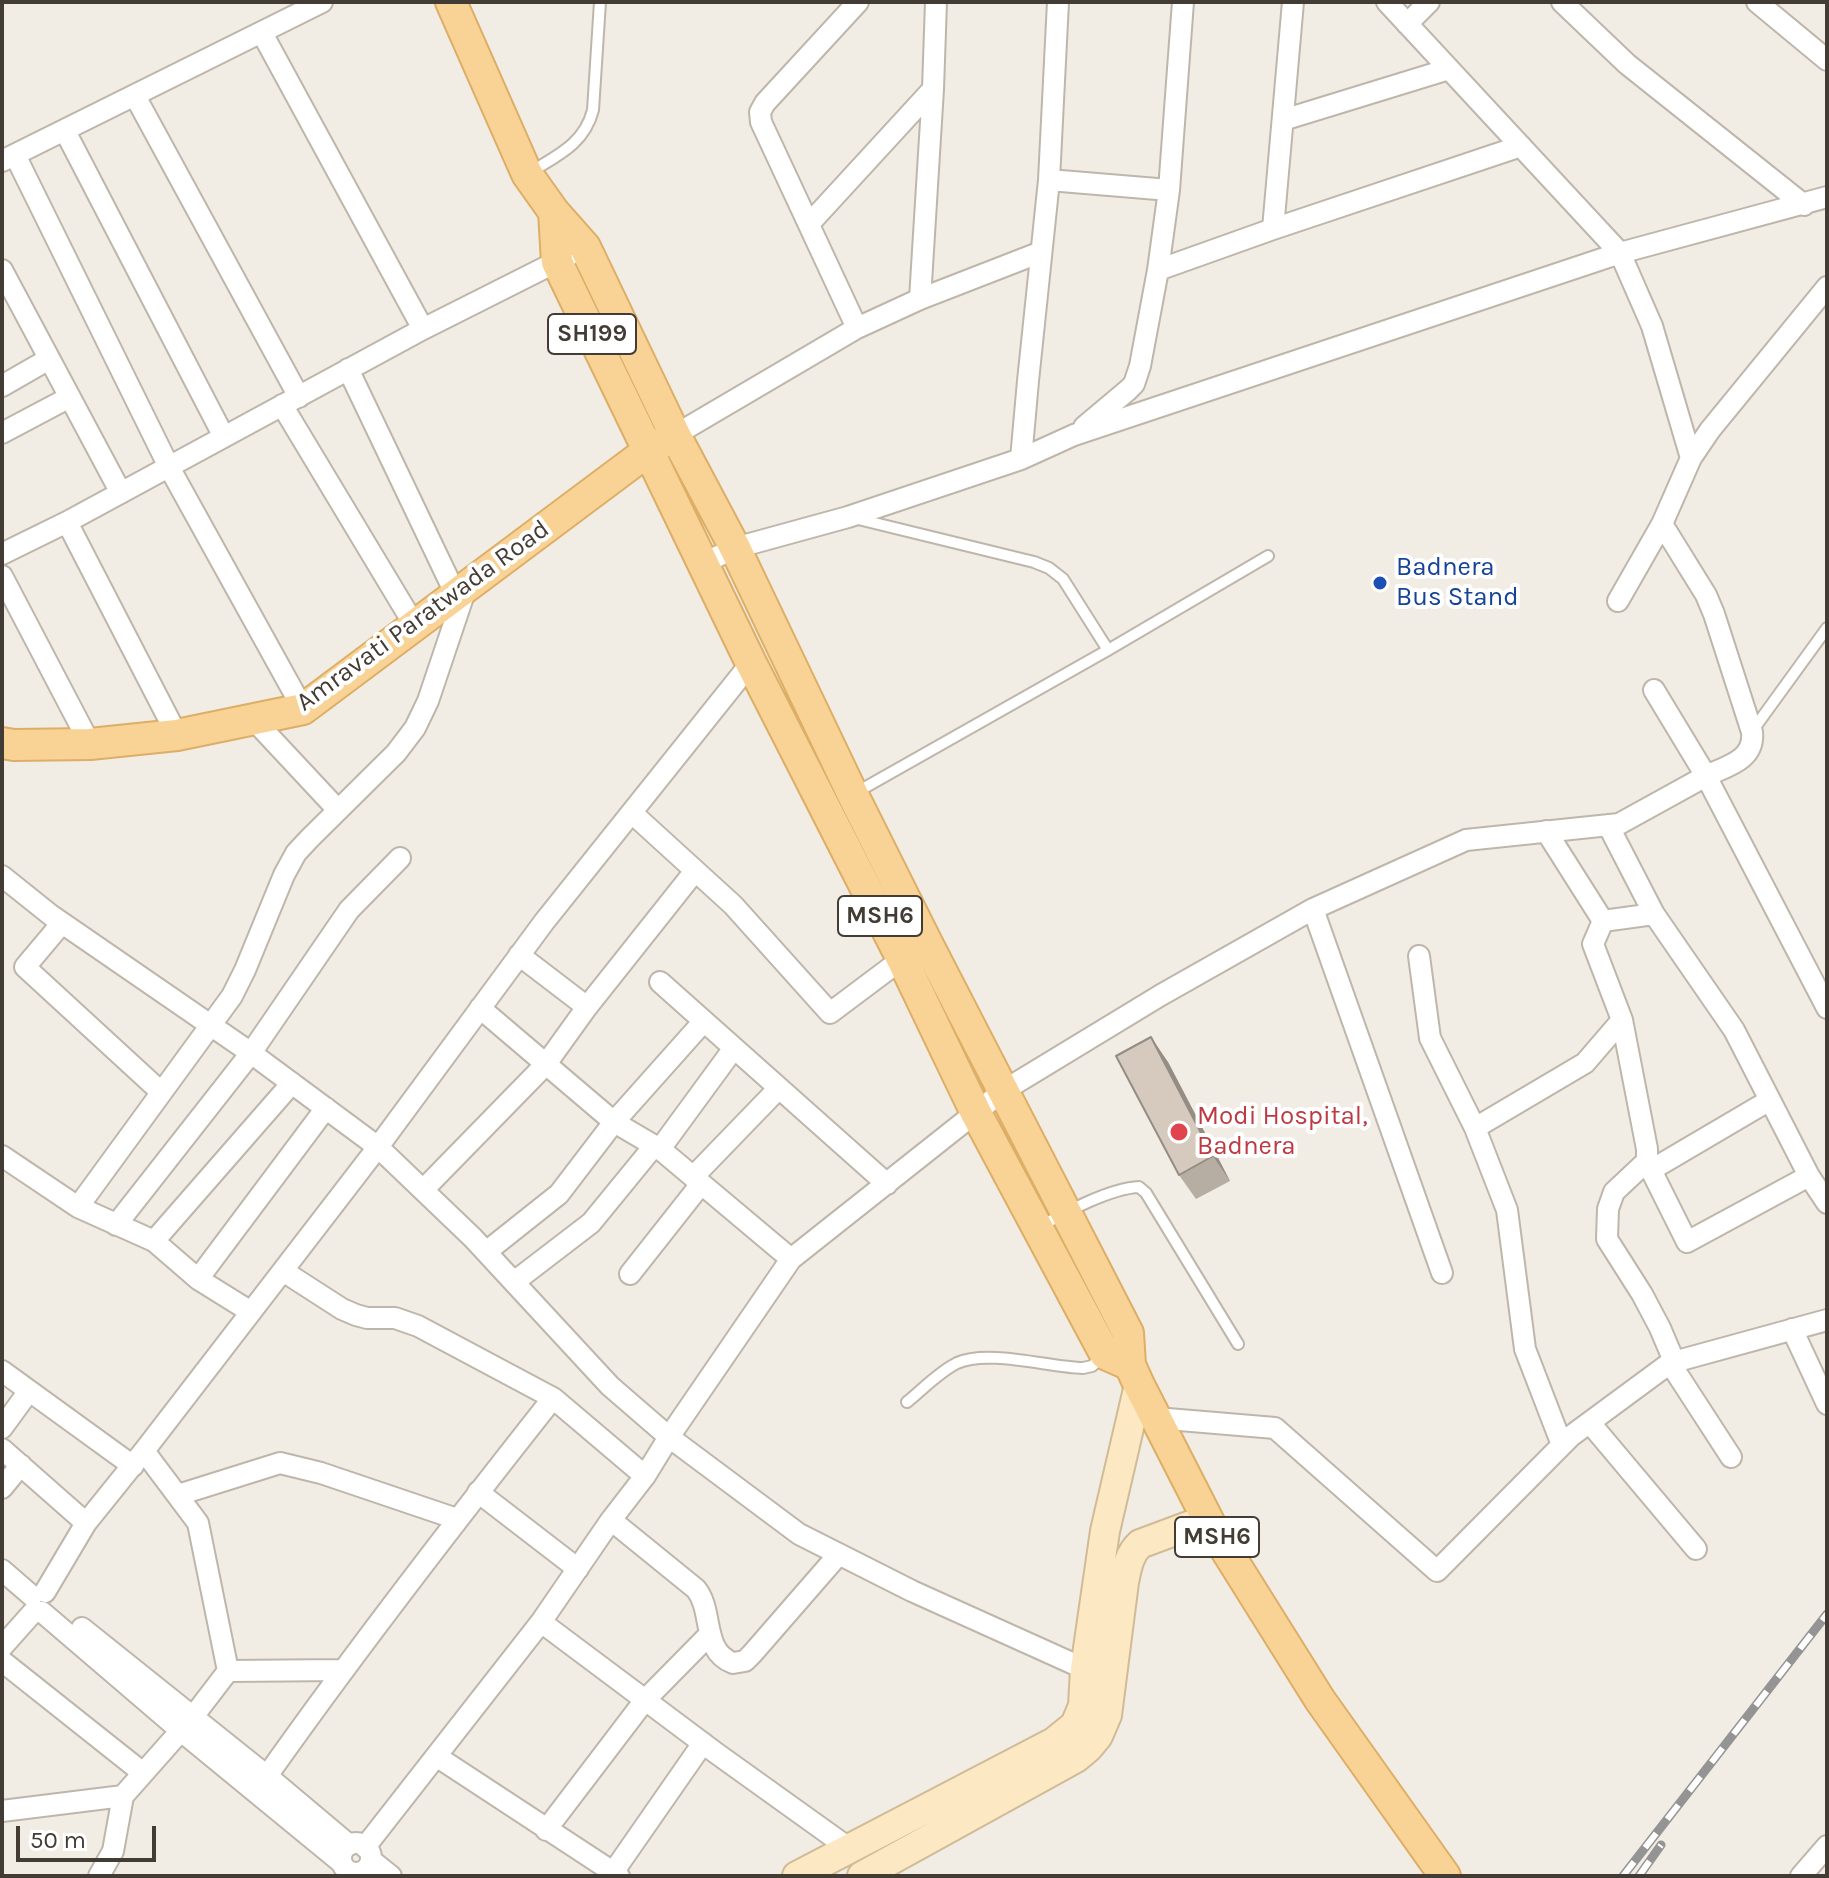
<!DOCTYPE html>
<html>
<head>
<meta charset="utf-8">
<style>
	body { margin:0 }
	#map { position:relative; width:1829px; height:1878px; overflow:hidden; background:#f1ece4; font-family:Karla,sans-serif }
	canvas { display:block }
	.frame { position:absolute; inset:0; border:4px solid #433c35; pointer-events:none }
	.scale { position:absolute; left:16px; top:1826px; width:140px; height:36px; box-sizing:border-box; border:4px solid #433c35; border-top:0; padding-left:10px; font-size:24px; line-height:28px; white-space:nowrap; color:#433c35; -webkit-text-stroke:6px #fff; paint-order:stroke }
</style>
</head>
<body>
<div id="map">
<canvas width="1829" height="1878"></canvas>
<div class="frame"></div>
<div class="scale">50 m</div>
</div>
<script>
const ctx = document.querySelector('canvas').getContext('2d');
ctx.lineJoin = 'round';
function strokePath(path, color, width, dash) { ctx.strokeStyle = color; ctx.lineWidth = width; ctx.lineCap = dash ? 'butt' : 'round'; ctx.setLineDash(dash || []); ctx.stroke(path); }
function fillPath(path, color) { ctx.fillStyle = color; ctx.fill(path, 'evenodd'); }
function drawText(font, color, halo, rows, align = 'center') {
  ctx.font = font + ' Karla,sans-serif'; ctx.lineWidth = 8; ctx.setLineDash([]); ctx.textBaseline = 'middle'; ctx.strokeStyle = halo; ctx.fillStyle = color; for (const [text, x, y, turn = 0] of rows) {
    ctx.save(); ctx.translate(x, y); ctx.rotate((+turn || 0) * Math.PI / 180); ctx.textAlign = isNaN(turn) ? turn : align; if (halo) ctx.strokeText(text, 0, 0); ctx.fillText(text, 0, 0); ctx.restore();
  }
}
const lane = new Path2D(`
	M529,173C556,156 584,145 593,110L600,2
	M854,518L1034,562L1049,568L1063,579L1108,650
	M1753,730L1827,628
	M857,792L1108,650L1268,556
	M1040,1227C1065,1212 1111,1188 1139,1187L1146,1193L1238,1344
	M907,1402C923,1389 939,1372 957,1363C988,1349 1048,1367 1083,1368L1092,1366L1103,1356`);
const street = new Path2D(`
	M1387,2L1620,253L1652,326L1691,458
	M1562,2L1627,64L1804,205
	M1757,2L1827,60
	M1407,24L1429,2
	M262,33L423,329
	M135,96L299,397
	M1283,120L1449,69
	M65,131L224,437
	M15,155L169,467L303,709
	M2,161L322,2
	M1049,180L1169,190
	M809,224L933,89
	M1273,229L1293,2
	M2,270L121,493
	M1158,270L1273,229L1521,146
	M920,299L933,89L936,2
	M857,328L761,122L760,112L765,103L858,2
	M348,369L456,595
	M2,386L49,359
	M282,405L415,626
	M1084,427L1128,390L1134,384L1140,366L1158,270L1169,190L1183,2
	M2,433L70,397
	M675,435L857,328L920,299L1041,252
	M1021,459L1028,381L1049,180L1058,2
	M67,522L177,735
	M2,554L67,522L423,329L568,256
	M704,563L735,548L848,517L1021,459L1074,435L1620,253L1827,197
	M2,576L90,744
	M1618,601L1662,524L1691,458L1710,430L1827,287
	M1654,690L1706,776C1727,766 1755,760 1752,732L1714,614L1706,595L1662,524
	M253,719L338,810
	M632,813L733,905L830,1013L902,959
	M1608,825L1654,914
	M1546,831L1603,921L1593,944L1622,1020L1647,1149V1161L1614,1192L1608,1209L1607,1239L1642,1294L1660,1328L1674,1361
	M2,876L52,916L251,1053L378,1147L473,1238L610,1386L669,1437L799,1534L912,1591L1085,1669
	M1313,909L1442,1273
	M1603,921L1654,914L1734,1030L1770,1100
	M62,923L25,967L161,1092
	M1419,956L1430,1038L1475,1128
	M660,982L887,1184
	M587,1007L695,871
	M480,1008L614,1122L660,1149L791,1259
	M660,1149L734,1048
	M2,1156L78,1207L154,1241L198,1279L251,1312
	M1647,1161L1651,1170L1770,1100L1809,1176L1827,1203
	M1651,1170L1687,1242L1809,1176
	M693,1177L779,1088
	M423,1190L546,1064L587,1007L519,955
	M78,1207L232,996L245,970L284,875L296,853L310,838L396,753L415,728L428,701L466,588
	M116,1225L251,1053L349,910L400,858
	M154,1241L292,1083
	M486,1252L559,1194L614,1122L704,1021
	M283,1271L342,1309L356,1315L367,1318H395L418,1326L553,1398
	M630,1274L701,1184
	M198,1279L326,1108
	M514,1282L591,1223L654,1146
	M1792,1329L1827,1404
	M1670,1363L1731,1457
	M2,1371L133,1466
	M1156,1418L1275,1428L1437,1571L1571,1436L1670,1363L1827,1320
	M1590,1423L1696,1549
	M2,1428L29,1391
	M1562,1445L1525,1349L1507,1210L1475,1128L1585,1063L1622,1020
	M2,1449L86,1523
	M2,1488L21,1465
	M478,1492L578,1569
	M178,1495L280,1463L321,1473L457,1519
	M611,1520L696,1589C714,1611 701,1651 733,1663L745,1661L752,1654L839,1554
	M2,1570L32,1596
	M45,1592L86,1523L144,1451L378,1147L544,922L751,663
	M42,1612L181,1731L342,1863
	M541,1622L716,1753L850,1849
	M82,1628L267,1776L349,1845
	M2,1647L35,1610
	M2,1661L143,1773
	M228,1671L342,1670
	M436,1756L619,1876
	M267,1776C358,1647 455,1522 553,1398L645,1476
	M2,1811L123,1796
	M546,1830L645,1700L709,1635
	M341 1858a15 15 0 1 1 30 0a15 15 0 1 1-30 0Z
	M365,1847L541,1622L611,1520L645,1476L669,1437L791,1259L1003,1091L1161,995L1313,909L1466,840L1619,824L1706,776L1827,1008
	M371,1860L391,1876
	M614,1871L703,1743
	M99,1876L113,1851L123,1796L192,1718L228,1671L198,1523L144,1451
	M1801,1876L1827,1846`);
const secondary = new Path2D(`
	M797,1876L1054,1742L1075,1725L1083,1706L1085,1669L1105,1531L1139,1385
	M862,1876L1076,1758L1088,1748L1098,1736L1107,1715L1124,1582C1127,1568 1129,1554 1140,1544L1207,1519`);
const primary = new Path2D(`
	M451,2L527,174L554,212L585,247L675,435L735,548L853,795L926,941L1128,1333L1130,1365L1139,1385L1211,1526L1320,1700L1445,1876
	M554,212L557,262L751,663L902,959L976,1113L1105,1354L1130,1365
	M2,743L14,745L90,744L177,735L303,709L648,451L663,442`);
strokePath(lane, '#bfb6ab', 14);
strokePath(street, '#bfb6ab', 24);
strokePath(secondary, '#d0bb96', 32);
strokePath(primary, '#ddae66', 34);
strokePath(lane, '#fff', 10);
strokePath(street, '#fff', 20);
strokePath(secondary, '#fce9c4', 28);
strokePath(primary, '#f9d395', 30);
const rail = new Path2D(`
	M1623,1876L1827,1614
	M1639,1876L1661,1845`);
strokePath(rail, '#949494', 9);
strokePath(rail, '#fff', 6, [18]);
fillPath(new Path2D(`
	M1168,1062L1230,1181L1196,1199L1179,1175Z`), '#b7aea3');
fillPath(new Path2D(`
	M1151,1037L1168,1062L1230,1181L1213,1156Z`), '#958d84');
const building = new Path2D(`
	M1151,1037L1213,1156L1179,1175L1116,1056Z`);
fillPath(building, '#d5cabd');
strokePath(building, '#958d84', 2);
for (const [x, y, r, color] of [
	[1380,583,8,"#1a4fb4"],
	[1179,1132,10,"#e0444e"]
]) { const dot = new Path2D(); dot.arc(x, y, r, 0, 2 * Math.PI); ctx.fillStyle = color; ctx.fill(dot); strokePath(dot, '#fff', 3); }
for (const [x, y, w] of [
	[592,334,88],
	[880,916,84],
	[1217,1537,84]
]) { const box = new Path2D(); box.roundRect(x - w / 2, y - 20, w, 40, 6); ctx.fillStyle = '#fff'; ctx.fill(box); strokePath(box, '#433c35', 2); }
drawText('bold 24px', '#433c35', null, [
	["SH199",592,334],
	["MSH6",880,916],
	["MSH6",1217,1537]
]);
drawText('26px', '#164399', '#fff', [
	["Badnera",1396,568],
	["Bus Stand",1396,598]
], 'left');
drawText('26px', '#433c35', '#fff', [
	["Amravati Paratwada Road",423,616,-36]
]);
drawText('26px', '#be3a42', '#fff', [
	["Modi Hospital,",1197,1117],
	["Badnera",1197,1147]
], 'left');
</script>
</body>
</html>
